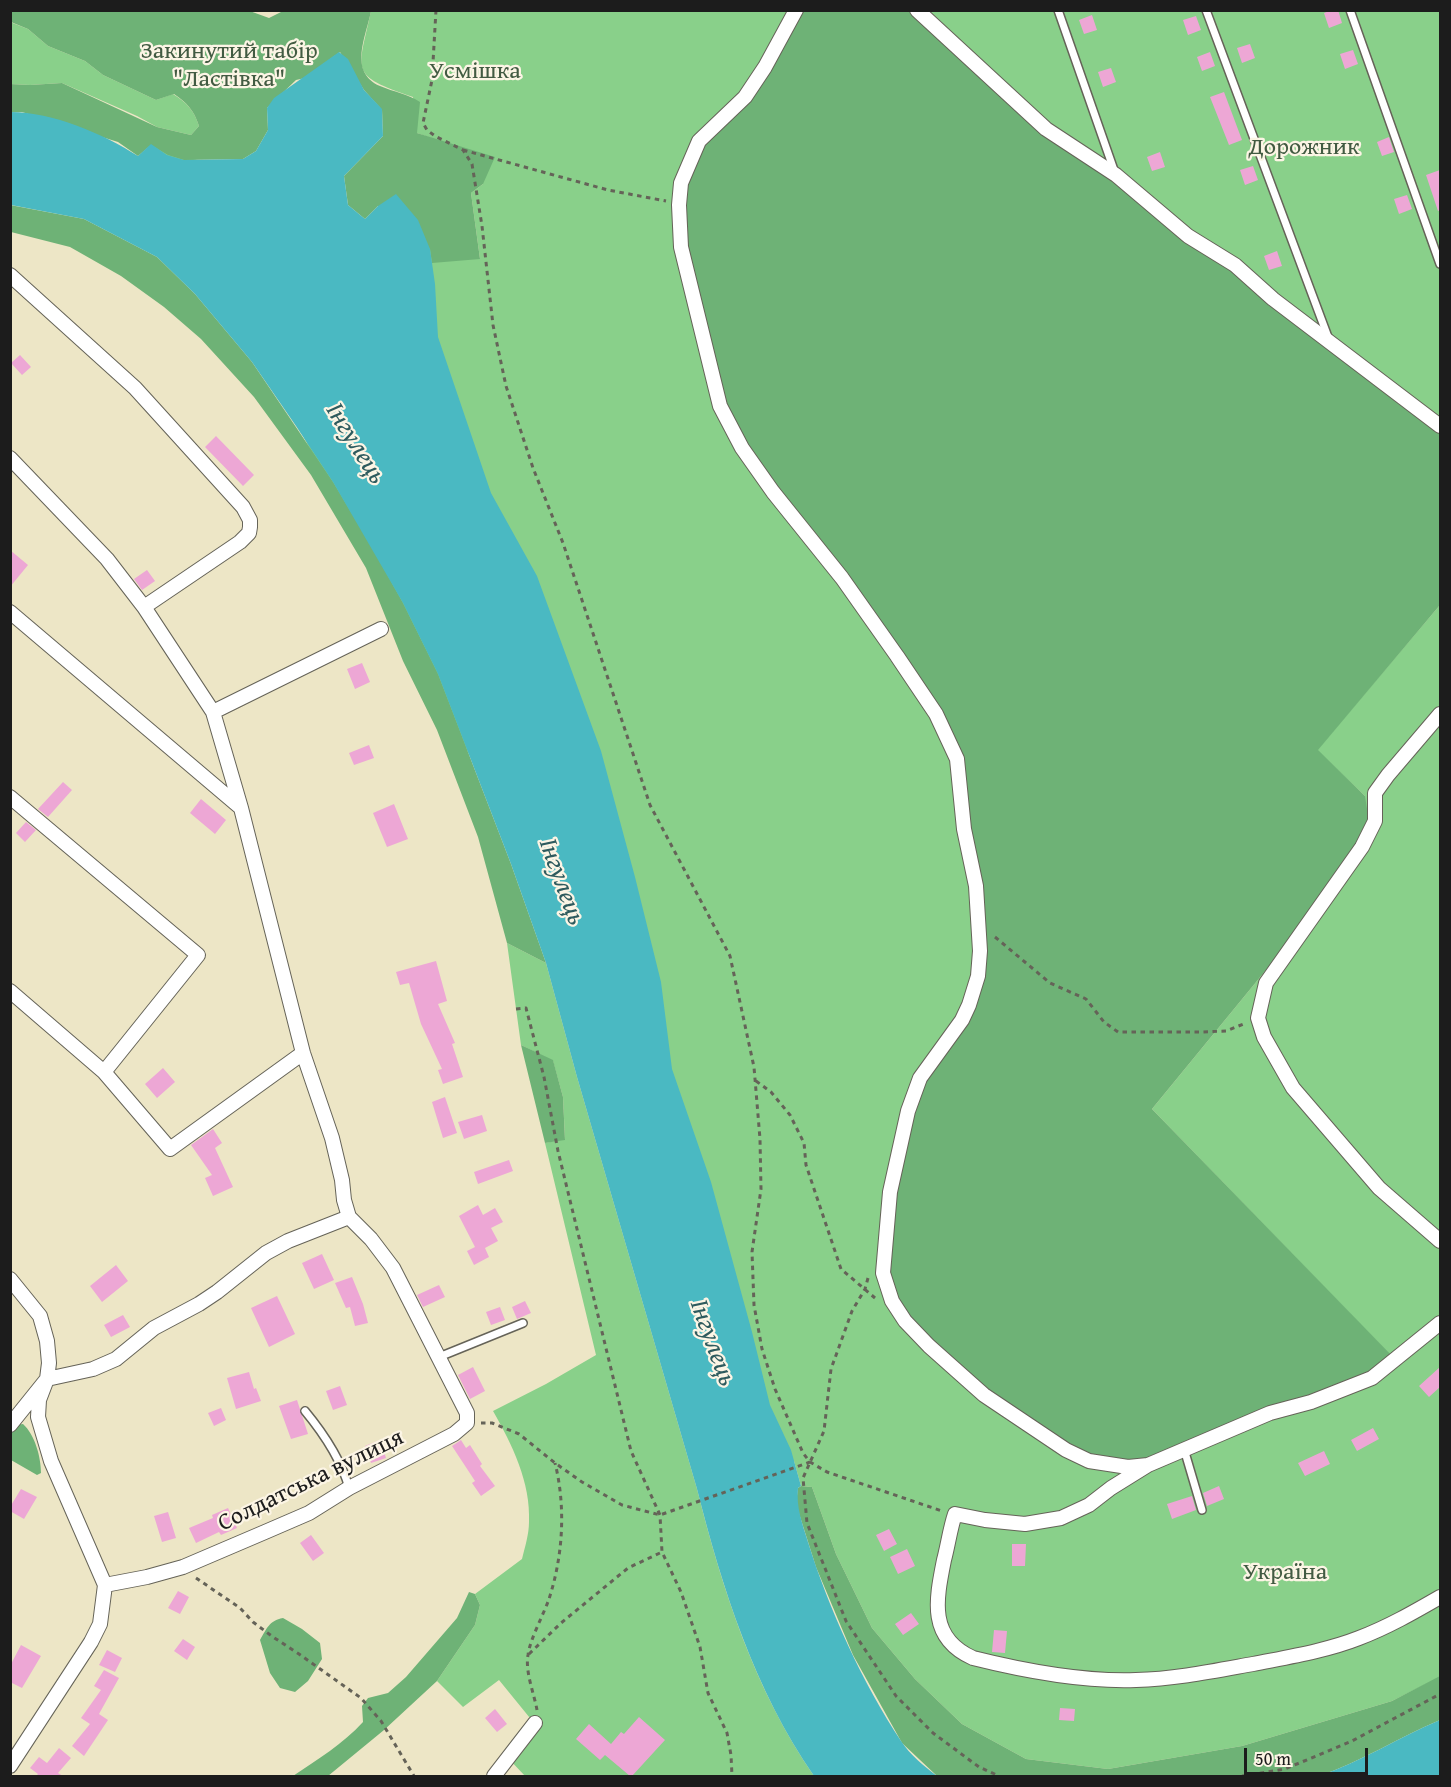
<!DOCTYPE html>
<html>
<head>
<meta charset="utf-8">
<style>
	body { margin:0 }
	#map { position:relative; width:1451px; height:1787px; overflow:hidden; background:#ede6c6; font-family:"Gentium Book Plus",serif }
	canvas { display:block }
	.frame { position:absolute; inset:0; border:12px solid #1c1c1c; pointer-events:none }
	.scale { position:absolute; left:1244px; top:1748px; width:124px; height:27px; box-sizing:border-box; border:3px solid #1c1c1c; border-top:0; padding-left:8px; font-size:18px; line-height:21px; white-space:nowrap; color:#1c1c1c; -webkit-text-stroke:4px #fcf5e5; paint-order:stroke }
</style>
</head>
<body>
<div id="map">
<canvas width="1451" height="1787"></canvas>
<div class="frame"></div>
<div class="scale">50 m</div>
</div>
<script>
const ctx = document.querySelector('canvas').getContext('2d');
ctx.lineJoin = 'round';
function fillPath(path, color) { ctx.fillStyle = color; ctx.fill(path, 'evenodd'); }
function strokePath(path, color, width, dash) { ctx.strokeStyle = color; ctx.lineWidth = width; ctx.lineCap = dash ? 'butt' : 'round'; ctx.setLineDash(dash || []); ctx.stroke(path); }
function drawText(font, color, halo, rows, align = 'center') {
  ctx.font = font + ' "Gentium Book Plus",serif'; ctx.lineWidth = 4.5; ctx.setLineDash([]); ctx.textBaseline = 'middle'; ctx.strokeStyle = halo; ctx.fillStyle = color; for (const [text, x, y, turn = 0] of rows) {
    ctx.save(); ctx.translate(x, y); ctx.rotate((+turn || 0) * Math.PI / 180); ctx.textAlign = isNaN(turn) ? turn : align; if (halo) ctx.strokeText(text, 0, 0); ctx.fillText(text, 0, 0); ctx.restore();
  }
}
fillPath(new Path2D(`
	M371,11H796L842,578L957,759L997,964L1395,1360L1152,1109L1275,959L1290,936L1365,796L1317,750L1440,605V1677L1392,1701L1242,1746L1108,1769L1026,1759L962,1724L915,1679L872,1628L836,1554L812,1487L801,1486L794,1461L781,1467L676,1151L151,144L480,259L471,193L483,184L445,143L417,133L413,97C348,75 358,72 371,11Z
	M917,11H1440V426L1046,129Z
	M10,22L28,29L48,46L85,61L103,75L156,100L173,94C187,103 194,110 199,126L191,135L157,127L137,116L62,83L30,85L11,84Z
	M507,943L546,963L577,1077L697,1489C722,1589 755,1691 814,1776H525L508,1758L534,1723L499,1680L463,1707L437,1681L475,1625L480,1605L475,1594L522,1559C525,1547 529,1534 529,1522C531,1483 512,1444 493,1411L546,1384L596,1355L545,1143L565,1139L563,1097L553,1061L521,1045Z`), '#89d08a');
fillPath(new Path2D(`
	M247,10L269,18L283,11H371C366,37 348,72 380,86C394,92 408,94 420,102L417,133L495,157L483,184L471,193L480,259L432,263L430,249L378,206L365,219L348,205L344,176L383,136L382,110L364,90L340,52L305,78L296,80L267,108L268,130L256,151L243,159L184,160L168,155L151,145L138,156L118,142L22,112H11L10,84L30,85L62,83L157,127L191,135L199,126C194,110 187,103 174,94L156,100L103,75L85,61L48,46L28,29L11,22V11Z
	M796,11H917L1046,129L1440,426V605L1318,750L1365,796L1369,822L1358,843L1275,959L1152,1109L1396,1360L1372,1378L1148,1465L1111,1466L1023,1422L905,1321L883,1273L908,1111L952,1034L978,976L957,759L936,714L720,406L679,205L699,141L745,97Z
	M10,205L84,219L157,257L195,294L252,362L333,482L370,544L403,603L438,674L511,864L546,963L507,943L478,837L437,730L403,661L366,568L311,475L254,397L201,339L164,307L121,276L70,247L11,232Z
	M521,1045L553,1060L563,1097L565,1140L545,1143Z
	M23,1424C35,1435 41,1457 41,1473L37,1475L11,1460L10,1431L15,1425Z
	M801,1486L812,1487L836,1554L872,1628L915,1679L962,1724L1026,1759L1108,1769L1242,1746L1392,1701L1440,1676V1720C1399,1737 1361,1762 1319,1776H937L902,1743L853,1655L816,1567L796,1504L798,1488Z
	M469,1592L475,1594L480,1605L475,1625L437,1681L384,1730L328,1776H293C318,1759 343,1744 363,1722L362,1706L368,1698L388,1693L406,1677L457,1618Z
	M283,1618L302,1629L320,1643L322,1659L308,1681L295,1692L280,1688L270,1673L260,1640C267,1628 269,1621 283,1618Z`), '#6eb276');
fillPath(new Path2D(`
	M339,52L348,59L364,90L382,109L383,136L344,176L348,205L365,219L378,206L396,194L418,220L430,249L435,284L438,337L491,493L537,576L601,751L635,877L661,982L672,1069L711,1182L752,1332L770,1405L791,1450L801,1486L798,1488C796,1507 802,1523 808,1542C828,1607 863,1684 901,1741C910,1755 924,1766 937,1776H814C755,1691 722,1588 697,1489L577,1077L546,963L511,864L438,674L403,603L333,482L296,426L252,362L195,294L157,257L84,219L11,205V112C52,112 104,134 138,156L151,144L167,155L184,160L243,159L256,151L268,130L267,108L274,98Z
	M1440,1720V1776H1319C1361,1762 1399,1737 1440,1720Z`), '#4ab9c2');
fillPath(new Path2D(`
	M1332,10H1338L1342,23L1329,28L1324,13Z
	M1092,15L1097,30L1084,34L1079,20Z
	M1196,16L1201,30L1188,35L1183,20Z
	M1250,44L1255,58L1242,63L1237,48Z
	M1353,50L1358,64L1345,69L1340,54Z
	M1210,52L1215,66L1202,71L1197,57Z
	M1111,68L1116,82L1103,87L1098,72Z
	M1224,92L1242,140L1229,145L1210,97Z
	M1389,137L1394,152L1382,156L1377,142Z
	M1160,152L1165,167L1152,171L1147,157Z
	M1253,166L1258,180L1245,185L1240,170Z
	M1440,170V210L1438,211L1426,175Z
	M1407,195L1412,209L1399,214L1394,199Z
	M1277,251L1282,266L1269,270L1264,256Z
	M20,355L31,367L22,375L11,363Z
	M216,436L254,475L243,486L205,447Z
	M10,550L28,565L10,587Z
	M147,570L155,581L142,590L134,579Z
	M362,663L370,682L355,689L347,669Z
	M369,745L374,758L354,765L349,753Z
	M63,782L72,790L48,817L38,809Z
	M201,799L226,820L215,834L190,813Z
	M394,804L408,839L387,847L373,813Z
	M26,822L36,830L25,842L16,833Z
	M436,961L447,1001L438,1004L455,1043L452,1044L463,1077L443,1084L438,1070L442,1069L421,1024L409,983L400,985L396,972Z
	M163,1068L175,1082L157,1098L145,1084Z
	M445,1097L457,1133L443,1138L432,1102Z
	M482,1115L487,1131L464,1139L458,1122Z
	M213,1129L222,1143L215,1148L233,1187L213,1196L205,1178L212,1175L191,1145Z
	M509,1160L513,1171L478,1184L474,1172Z
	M478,1205L483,1215L495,1208L503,1222L491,1228L498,1241L485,1248L489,1257L474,1265L467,1251L475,1247L459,1216Z
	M322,1254L334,1280L314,1289L302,1263Z
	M116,1265L128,1281L102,1302L90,1286Z
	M352,1277L363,1304L368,1323L355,1326L350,1307L346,1308L335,1283Z
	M439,1285L445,1297L423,1307L417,1295Z
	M277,1296L295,1334L269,1347L251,1308Z
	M525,1301L531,1313L517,1319L512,1307Z
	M500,1307L505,1320L491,1325L486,1312Z
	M123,1315L130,1327L111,1337L104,1325Z
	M473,1367L485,1391L470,1399L458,1375Z
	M1440,1367V1387L1429,1397L1419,1386Z
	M249,1372L254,1389L256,1388L261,1401L236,1409L227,1378Z
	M340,1386L347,1405L333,1410L326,1391Z
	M297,1400L308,1434L291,1439L279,1406Z
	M221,1408L226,1420L214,1426L208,1413Z
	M1373,1428L1379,1439L1357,1451L1351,1440Z
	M380,1440L386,1458L371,1463L365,1446Z
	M461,1440L466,1448L470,1445L482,1464L480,1466L495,1486L481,1496L472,1483L475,1481L452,1446Z
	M1324,1451L1330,1464L1305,1476L1298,1463Z
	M1219,1486L1224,1499L1207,1506L1203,1493Z
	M21,1489L37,1497L24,1519L10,1511V1507Z
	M1192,1496L1196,1510L1172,1519L1167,1504Z
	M228,1508L237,1528L221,1535L219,1532L196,1543L189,1528L213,1518L212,1515Z
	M168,1512L176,1538L162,1542L154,1516Z
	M889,1529L897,1544L884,1551L876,1535Z
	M311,1535L324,1553L313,1561L300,1543Z
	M1012,1544H1026L1025,1566H1012Z
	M907,1549L915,1566L898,1574L890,1557Z
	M178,1591L189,1597L180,1614L168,1608Z
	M911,1613L919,1624L903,1635L895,1624Z
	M994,1630L1007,1631L1005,1653L992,1652Z
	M183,1639L195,1647L187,1660L174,1651Z
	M21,1645L41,1656L22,1688L10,1682V1666Z
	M107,1650L122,1658L115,1672L99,1665Z
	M104,1670L119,1678L99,1714L108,1720L84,1756L72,1746L90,1724L81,1718L101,1690L94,1686Z
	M1060,1708L1075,1709L1074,1721L1059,1720Z
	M495,1709L507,1724L497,1732L485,1718Z
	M639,1717L665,1740L632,1776H630L605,1755L600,1760L576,1739L589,1724L611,1744L621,1732L624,1734Z
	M59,1748L71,1758L58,1773L63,1776H36L38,1774L30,1768L39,1757L47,1763Z`), '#eda7d5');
const service = new Path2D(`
	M1058,10L1115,173
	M1206,10L1328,337
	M1350,10L1440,264
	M439,1357L523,1323
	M305,1411C324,1434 341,1459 349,1488
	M1184,1449L1202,1510`);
const minor = new Path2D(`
	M796,10L765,67L745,97L699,141L681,183L679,205L681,247L720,406L742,448L773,492L842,578L897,656L936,714L957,759L964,829L976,886L980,951L978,976L969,1005L962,1020L920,1078L908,1111L890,1192L883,1273L892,1301L905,1321L929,1346L984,1395L1066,1450L1089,1461L1128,1467L1148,1465
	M917,10L1046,129L1116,175L1188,236L1235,265L1273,299L1440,426
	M10,275L135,388L243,507L250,520V527L249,533L240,542L144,607
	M10,458L107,559L144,607L213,712L241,808L303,1053L332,1138L342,1180L344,1200L349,1217L371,1239L393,1268L467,1413V1423L454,1434L349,1488L309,1513L265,1532L183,1567L147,1577L105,1585
	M10,612L241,808
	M213,712L381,629
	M1440,714L1388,775L1375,793V821L1362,847L1266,983L1258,1018L1264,1037L1293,1088L1379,1188L1440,1241
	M10,797L198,955L104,1072L10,991
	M104,1072L170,1149L303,1053
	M10,1279L40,1316L47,1341L49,1363L47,1379L39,1400L38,1417L51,1461L105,1585L100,1624L91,1642L10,1766
	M1440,1323L1372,1378L1311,1402L1270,1413L1148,1465L1111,1488L1089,1505L1061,1518L1025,1524L985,1520L955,1514C950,1529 948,1545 944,1560C936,1600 928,1638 973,1658C1025,1671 1082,1682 1136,1680C1175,1679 1214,1671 1253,1664C1288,1657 1326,1651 1359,1638C1388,1627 1414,1612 1440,1597
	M10,1425L47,1379L93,1369L116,1359L154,1328L199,1304L217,1292L266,1253L288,1241L349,1217
	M494,1776L535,1723`);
strokePath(service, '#656358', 10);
strokePath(minor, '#656358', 16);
strokePath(new Path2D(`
	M436,10L432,80L423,123L427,130L435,136L463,150L472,164L482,226L493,325L506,386L533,468L563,543L650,805L730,956L754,1067L760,1139L761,1189L752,1252L754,1305L762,1349L775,1389L803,1453L810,1462L827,1472L942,1511
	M463,150L608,190L666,201
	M995,937L1050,983L1086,999L1104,1022L1118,1032H1202L1226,1031L1246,1023
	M516,1009L526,1008L544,1077L558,1151L631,1451L660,1515L662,1552L681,1592L700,1647L708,1693L727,1733L731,1755L732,1776
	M756,1081L771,1092L790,1115L804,1143L806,1165L841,1269L875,1298
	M868,1278L865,1289L852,1311L831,1369L824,1431L803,1478L807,1523L846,1621L896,1696L933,1733L979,1767L999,1776
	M481,1423H492L519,1434L555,1463L582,1482L622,1505L660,1515L810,1462
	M196,1578L240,1608L253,1622L273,1637L299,1654L361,1698L381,1721L414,1776
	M529,1654L561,1623L628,1568L662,1552
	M537,1710C534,1693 525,1672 528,1655C530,1639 543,1616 549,1599C563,1556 566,1507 555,1463
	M1242,1776L1285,1769L1352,1741L1440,1694`), '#656358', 3, [4.5, 4.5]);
strokePath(service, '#fff', 7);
strokePath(minor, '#fff', 14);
drawText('24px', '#425b42', '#fcf5e5', [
	["Закинутий табір",229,52],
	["\"Ластівка\"",229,80],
	["Усмішка",475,72],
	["Дорожник",1304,148],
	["Україна",1285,1573]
]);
drawText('24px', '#1c1c1c', '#fcf5e5', [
	["Солдатська вулиця",311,1481,-26]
]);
drawText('italic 26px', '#2e5b5e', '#fcf5e5', [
	["Інгулець",355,444,58],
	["Інгулець",561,882,70],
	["Інгулець",712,1343,70]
]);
</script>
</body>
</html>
